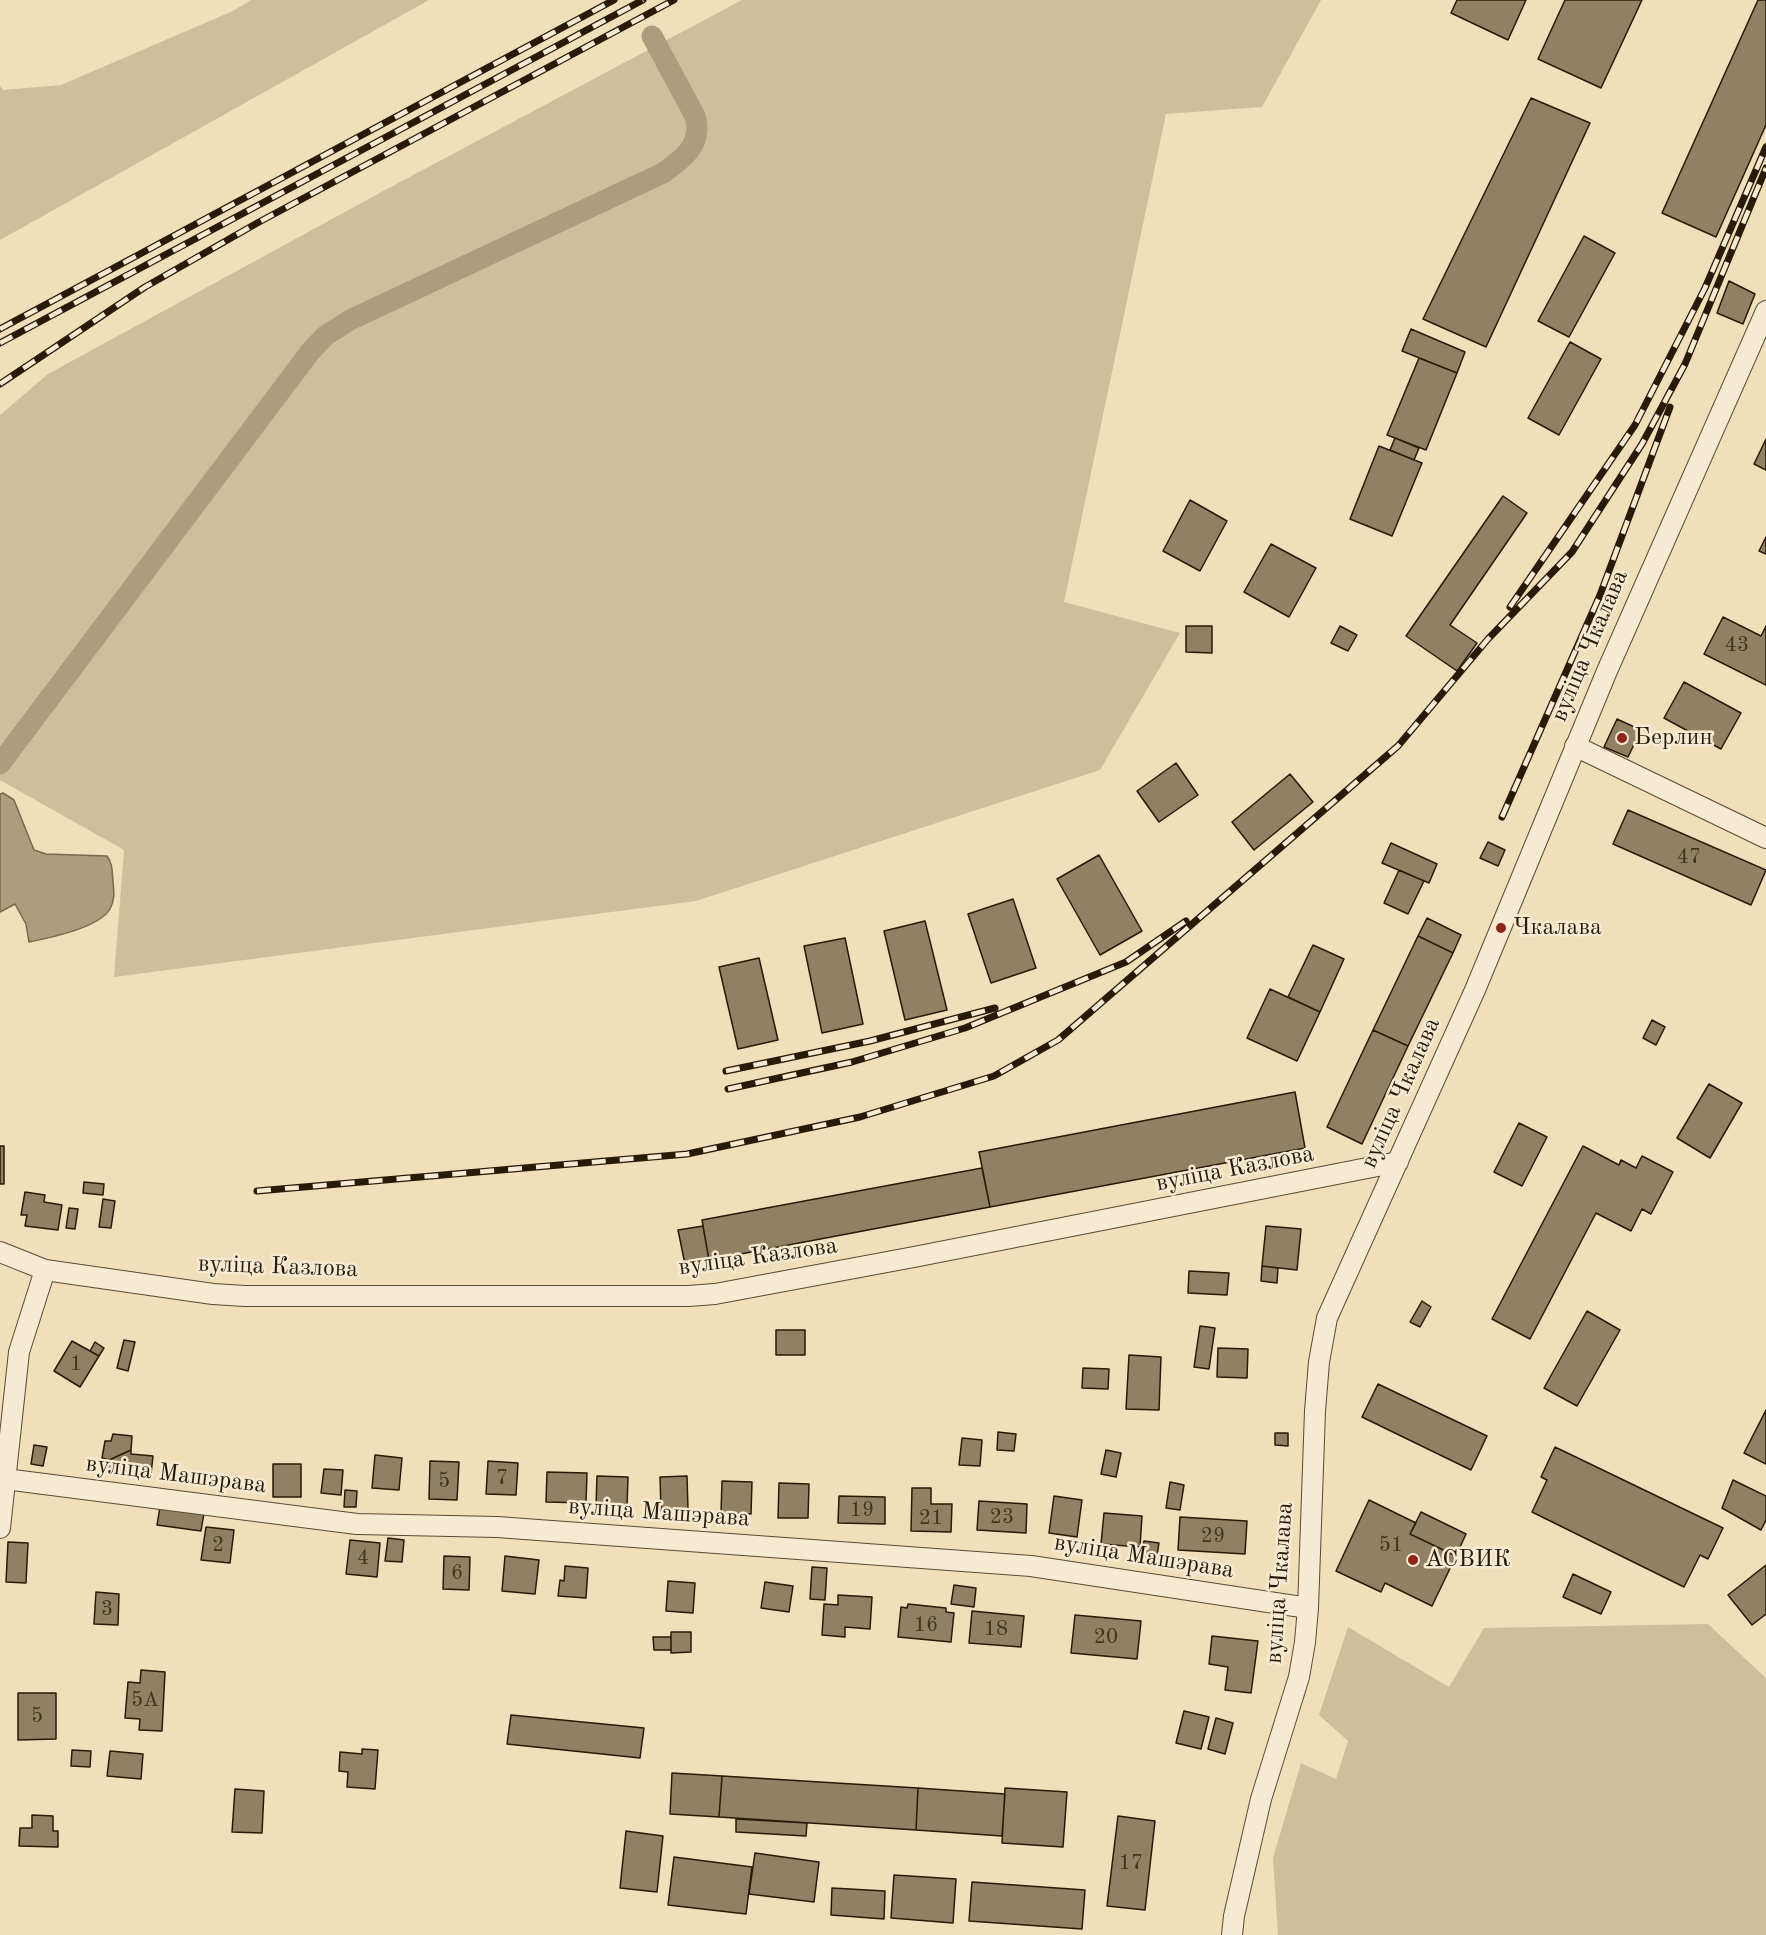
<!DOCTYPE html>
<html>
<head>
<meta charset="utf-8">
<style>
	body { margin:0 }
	canvas { display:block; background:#f1dfba }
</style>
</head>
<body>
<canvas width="1766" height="1935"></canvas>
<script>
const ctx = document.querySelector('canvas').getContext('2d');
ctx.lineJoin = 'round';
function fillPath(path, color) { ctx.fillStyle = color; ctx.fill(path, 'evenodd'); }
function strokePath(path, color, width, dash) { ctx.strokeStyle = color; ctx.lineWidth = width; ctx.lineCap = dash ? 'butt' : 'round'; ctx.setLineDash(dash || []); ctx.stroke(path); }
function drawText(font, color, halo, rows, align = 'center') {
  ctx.font = font + ' "Old Standard TT",serif'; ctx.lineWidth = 5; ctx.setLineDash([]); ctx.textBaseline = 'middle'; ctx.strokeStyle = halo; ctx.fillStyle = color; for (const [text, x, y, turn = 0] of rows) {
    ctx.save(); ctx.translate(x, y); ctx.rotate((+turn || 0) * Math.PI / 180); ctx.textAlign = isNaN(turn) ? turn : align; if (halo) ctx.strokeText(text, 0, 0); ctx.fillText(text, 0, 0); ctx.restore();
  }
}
fillPath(new Path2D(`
	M251,0H429L0,240V86L3,90L61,85L233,11Z
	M742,0H1321L1262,107L1166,114L1064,602L1180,633L1100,770L696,901L114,977L124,850L0,780V415L48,374L387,189Z
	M1708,1624L1766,1678V1935H1278L1273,1858L1301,1763L1336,1779L1348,1741L1319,1715L1348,1627L1449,1687L1484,1628Z`), '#cfbe9c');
const water = new Path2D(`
	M3,793L14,800L34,850L46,854L107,856C113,864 112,872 113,882C114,892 115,900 110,909C99,928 49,938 29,942L26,924L15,904L0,912V794Z`);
fillPath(water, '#ad9c7d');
strokePath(water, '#78684e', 1.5);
strokePath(new Path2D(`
	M0,764L310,352L325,336L350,320L663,173C684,158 703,144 695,116L652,36`), '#ad9c7d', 21);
const building = new Path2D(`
	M1457,0H1526L1508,40L1451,13Z
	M1565,0H1642L1601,88L1538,59Z
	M1758,0H1766V125L1716,237L1662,213Z
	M1531,98L1590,123L1486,347L1423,319Z
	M1584,236L1615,253L1569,337L1538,321Z
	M1729,281L1755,294L1743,324L1717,313Z
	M1411,329L1465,352L1457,373L1402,351Z
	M1570,342L1601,359L1559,435L1528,418Z
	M1419,358L1457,373L1426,450L1387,435Z
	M1395,438L1419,448L1414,460L1390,450Z
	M1766,439V470L1754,464Z
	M1379,446L1422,463L1392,536L1350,519Z
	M1503,496L1527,513L1450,625L1477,643L1457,671L1406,636Z
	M1190,500L1227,521L1200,571L1163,551Z
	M1766,537V554L1759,551Z
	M1271,544L1316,568L1289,617L1244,592Z
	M1723,617L1761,636L1766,626V685L1704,654Z
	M1186,626H1212V653L1186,652Z
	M1340,626L1357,635L1348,651L1331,643Z
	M1684,682L1741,713L1721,749L1664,718Z
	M1617,719L1641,730L1628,757L1604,747Z
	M1176,763L1198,795L1159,822L1137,791Z
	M1290,774L1313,802L1254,850L1232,822Z
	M1628,810L1766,870L1751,905L1613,844Z
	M1488,842L1505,850L1498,866L1480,858Z
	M1391,843L1437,864L1429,883L1382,863Z
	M1099,855L1142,931L1100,955L1057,879Z
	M1399,870L1424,881L1408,914L1384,903Z
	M1013,899L1036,968L991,983L968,914Z
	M1427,918L1461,935L1453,953L1418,936Z
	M925,921L947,1010L905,1020L884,931Z
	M1418,936L1453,953L1408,1046L1373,1030Z
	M845,938L863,1024L822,1033L804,946Z
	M1313,945L1344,959L1320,1012L1288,997Z
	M759,958L778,1040L738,1049L719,967Z
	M1270,989L1320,1012L1297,1061L1247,1038Z
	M1652,1020L1665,1027L1656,1045L1643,1038Z
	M1373,1030L1408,1046L1362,1144L1327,1127Z
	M1709,1084L1742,1103L1710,1158L1677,1138Z
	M1295,1092L1305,1148L990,1207L979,1152Z
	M1519,1123L1547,1137L1522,1186L1494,1172Z
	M0,1146H4V1184H0Z
	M1583,1146L1619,1165L1621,1160L1636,1168L1642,1156L1673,1172L1651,1214L1642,1209L1631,1231L1596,1213L1530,1339L1492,1319Z
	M982,1168L990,1207L709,1260L702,1220Z
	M84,1182L104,1184L103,1195L83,1193Z
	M25,1192L45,1195L44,1202L62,1205L58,1230L25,1226L27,1215H21Z
	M103,1199L115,1201L111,1228L99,1227Z
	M69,1208L78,1209L75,1229L66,1228Z
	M703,1226L709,1260L685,1264L678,1230Z
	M1266,1226L1301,1229L1297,1270L1262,1266Z
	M1262,1266L1278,1268L1277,1283L1261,1281Z
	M1189,1271L1229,1273L1227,1295L1188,1293Z
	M1422,1301L1431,1307L1420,1327L1410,1322Z
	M1587,1311L1620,1330L1577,1406L1544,1388Z
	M1200,1326L1215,1328L1209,1369L1194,1367Z
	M776,1330H805V1355H776Z
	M124,1340L135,1342L128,1371L117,1368Z
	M72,1341L99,1356L80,1387L54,1371Z
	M95,1342L104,1348L99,1356L90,1351Z
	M1218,1348L1248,1349L1247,1378L1217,1377Z
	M1129,1355L1161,1357L1159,1410L1126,1409Z
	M1083,1368L1109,1369L1108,1389L1082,1388Z
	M1378,1384L1487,1436L1471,1470L1362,1417Z
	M1766,1410V1464L1744,1453Z
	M998,1432L1016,1434L1014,1451L997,1450Z
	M1275,1433H1288V1446L1275,1445Z
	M113,1434L132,1436L131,1450L109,1460L102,1458L105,1441H111Z
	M962,1438L982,1440L980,1466L959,1465Z
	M34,1445L47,1447L43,1466L31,1464Z
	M1555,1447L1723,1528L1708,1559L1700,1555L1684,1587L1532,1512L1547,1480L1541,1477Z
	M131,1450V1454L153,1456L151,1474L108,1470L109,1460Z
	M1106,1450L1121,1453L1116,1477L1101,1474Z
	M375,1455L402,1458L399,1490L372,1488Z
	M430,1461L459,1462L457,1500L429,1499Z
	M488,1461L518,1463L516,1495L486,1494Z
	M273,1464H301V1497H273Z
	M324,1469L343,1470L341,1495L321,1493Z
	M547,1472L587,1473L586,1503L546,1502Z
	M597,1476L628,1477L627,1507L596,1506Z
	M687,1476L688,1509L661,1511L660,1477Z
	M1733,1480L1766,1496V1520L1761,1530L1722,1508Z
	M722,1481L752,1482L751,1514L721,1513Z
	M1170,1482L1184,1485L1180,1510L1166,1508Z
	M779,1483L809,1484L808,1518H778Z
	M912,1488H931V1504H952L951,1532L911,1531Z
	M345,1490L357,1491L356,1507H344Z
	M839,1496L885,1497V1524L838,1523Z
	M1054,1496L1082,1500L1077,1537L1049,1533Z
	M1369,1500L1416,1523L1410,1534L1456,1556L1432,1606L1385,1583L1381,1592L1336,1571Z
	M979,1501L1027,1504L1026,1533L977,1530Z
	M160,1507L204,1513L201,1531L157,1525Z
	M1421,1512L1466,1534L1456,1556L1410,1534Z
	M1104,1513L1142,1516L1140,1547L1101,1544Z
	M1180,1517L1247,1521L1245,1554L1178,1550Z
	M206,1527L234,1530L230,1563L201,1560Z
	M388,1538L404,1540L402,1562L385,1561Z
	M350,1540L380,1543L377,1577L346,1574Z
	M1144,1541L1159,1543L1156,1562L1141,1560Z
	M8,1542L28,1543L26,1583L6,1582Z
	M444,1556L470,1557L469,1590L443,1589Z
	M505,1556L539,1560L535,1594L502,1591Z
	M1766,1565V1614L1752,1625L1728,1595Z
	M565,1566L588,1568L586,1598L558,1596L560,1580L564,1581Z
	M812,1567L827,1568L825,1600L810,1599Z
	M1573,1574L1611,1592L1601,1614L1563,1597Z
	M668,1581L695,1583L693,1613L666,1611Z
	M765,1582L793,1586L789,1612L761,1608Z
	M954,1585L976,1588L974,1607L951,1604Z
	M96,1592L119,1594L118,1625L94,1624Z
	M838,1595L872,1597L870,1629L845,1627V1637L822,1635L824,1604L838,1605Z
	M908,1604L946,1608V1612L954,1613L951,1642L898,1637L901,1607L907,1608Z
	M972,1611L1024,1616L1021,1647L969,1643Z
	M1075,1615L1141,1621L1137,1659L1071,1653Z
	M671,1632H691V1652L671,1653Z
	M1212,1636L1258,1641L1251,1693L1225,1690L1228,1667L1209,1664Z
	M653,1637H671V1650H654Z
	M141,1670L165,1672L162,1731L139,1730L140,1719L125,1718L128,1682L140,1683Z
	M18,1693H56V1739L18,1740Z
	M1184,1711L1209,1717L1201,1749L1176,1743Z
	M511,1715L644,1728L640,1758L507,1744Z
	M1216,1718L1233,1723L1225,1754L1208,1749Z
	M362,1749L378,1750L375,1789L347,1787L348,1772L339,1771L340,1752L362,1754Z
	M72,1750L91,1751L90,1767L71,1766Z
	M110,1751L143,1754L141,1779L107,1776Z
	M672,1773L722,1776L719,1817L670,1814Z
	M722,1776L918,1788L916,1830L719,1817Z
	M918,1788L1005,1794L1002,1836L916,1830Z
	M1005,1788L1067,1792L1063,1847L1002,1843Z
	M235,1789L264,1791L262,1833L232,1832Z
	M32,1815L53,1816V1831H58V1847L19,1846L20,1828H32Z
	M1118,1816L1155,1821L1145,1910L1107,1906Z
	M736,1819L807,1823L806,1836L736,1832Z
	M626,1831L663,1836L657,1892L620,1888Z
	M755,1853L819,1862L814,1902L749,1894Z
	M674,1857L752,1867L746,1914L668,1905Z
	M894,1875L956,1879L953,1923L891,1918Z
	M972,1882L1085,1890L1082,1929L969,1921Z
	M832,1888L885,1891L884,1919L831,1915Z`);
fillPath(building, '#918064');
strokePath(building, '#281a07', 1.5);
const minor = new Path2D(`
	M1575,746L1766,838
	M0,1252L45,1270L213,1294L245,1296H688L715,1294L914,1257L1398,1162
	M5,1479L357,1524L497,1527L1031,1566L1308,1608
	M0,1528L19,1352L45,1270
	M1232,1935L1234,1916L1261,1799L1299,1677L1305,1642L1308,1608L1315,1411L1319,1362L1327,1318L1475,990L1607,671L1766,311`);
strokePath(minor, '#5a4b34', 22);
strokePath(minor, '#f6ead2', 20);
const rail = new Path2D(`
	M0,329L614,0
	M0,343L643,0
	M0,384L145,287L259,222L674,0
	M1510,607L1635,425L1705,288L1766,147
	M1502,817L1600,595L1670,407
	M726,1071L870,1041L995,1008
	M728,1089L852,1062L965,1028L1126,962L1186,921
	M257,1191L687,1154L860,1117L994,1076L1058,1040L1398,746L1488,639L1572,552L1642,444L1685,364L1766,168`);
strokePath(rail, '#281a07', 7);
strokePath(rail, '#f6ead2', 4.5, [14]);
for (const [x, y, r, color] of [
	[1622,738,6,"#8f2418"],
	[1501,928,6,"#8f2418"],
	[1413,1560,6,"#8f2418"]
]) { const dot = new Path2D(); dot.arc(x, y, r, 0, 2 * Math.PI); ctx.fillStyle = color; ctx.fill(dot); strokePath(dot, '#f6ead2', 2); }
drawText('21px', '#42341e', null, [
	["43",1737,645],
	["47",1689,857],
	["1",76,1364],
	["7",502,1478],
	["5",444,1481],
	["19",862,1510],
	["23",1002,1517],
	["21",931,1518],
	["29",1213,1536],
	["2",218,1545],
	["51",1391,1545],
	["4",363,1558],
	["6",457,1573],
	["3",107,1609],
	["16",926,1625],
	["18",996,1629],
	["20",1106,1637],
	["5А",145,1700],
	["5",37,1716],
	["17",1131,1863]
]);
drawText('24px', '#281a07', '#f6ead2', [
	["вуліца Чкалава",1590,646,-67],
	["вуліца Чкалава",1401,1093,-66],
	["вуліца Казлова",1235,1169,-11],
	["вуліца Казлова",758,1257,-8],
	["вуліца Казлова",278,1267,2],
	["вуліца Машэрава",176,1475,7],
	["вуліца Машэрава",659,1513,4],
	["вуліца Машэрава",1144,1557,9],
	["вуліца Чкалава",1280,1583,-86]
]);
drawText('24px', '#281a07', '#f6ead2', [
	["Берлин",1634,738],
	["Чкалава",1513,928],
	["АСВИК",1425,1560]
], 'left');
</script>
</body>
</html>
